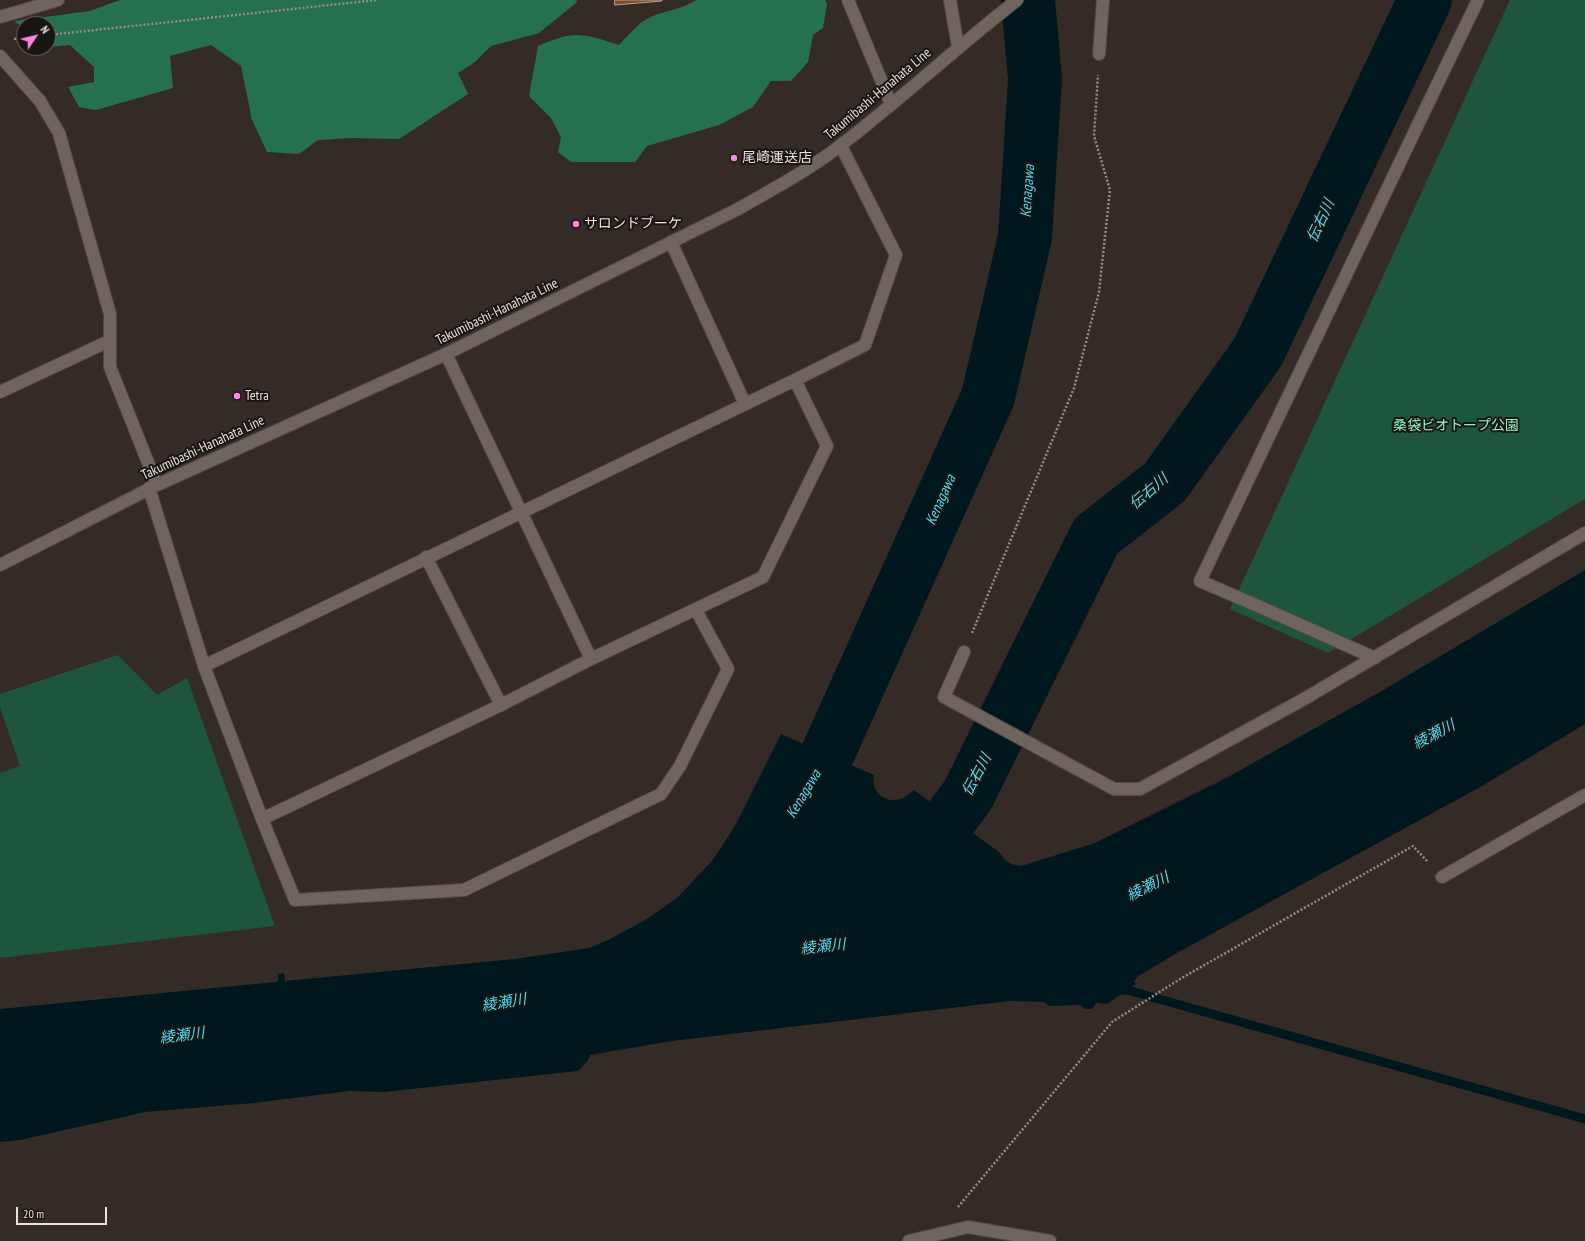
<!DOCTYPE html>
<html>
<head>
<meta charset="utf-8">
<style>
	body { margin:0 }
	#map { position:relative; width:1585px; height:1241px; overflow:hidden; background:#352b26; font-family:"PT Sans Narrow",sans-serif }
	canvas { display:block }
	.north { position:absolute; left:16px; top:16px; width:40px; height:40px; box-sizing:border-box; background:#191513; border:1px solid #6c6764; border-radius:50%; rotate:55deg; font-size:11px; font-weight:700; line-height:16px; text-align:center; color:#e8e1de }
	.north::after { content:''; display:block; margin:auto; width:14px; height:18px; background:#fe86e1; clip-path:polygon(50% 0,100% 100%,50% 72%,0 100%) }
	.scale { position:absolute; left:16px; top:1207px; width:91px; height:18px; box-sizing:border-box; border:2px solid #e8e1de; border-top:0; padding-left:5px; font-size:12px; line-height:14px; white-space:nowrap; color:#e8e1de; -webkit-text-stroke:3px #191513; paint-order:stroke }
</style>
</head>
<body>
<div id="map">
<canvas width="1585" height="1241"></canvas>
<div class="north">N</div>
<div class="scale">20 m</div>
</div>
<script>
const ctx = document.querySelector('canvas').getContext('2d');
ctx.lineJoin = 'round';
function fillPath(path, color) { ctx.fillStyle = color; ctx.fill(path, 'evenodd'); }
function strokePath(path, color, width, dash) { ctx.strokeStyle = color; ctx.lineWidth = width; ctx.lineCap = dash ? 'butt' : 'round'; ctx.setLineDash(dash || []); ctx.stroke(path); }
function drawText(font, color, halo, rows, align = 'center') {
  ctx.font = font + ' "PT Sans Narrow","Noto Sans JP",sans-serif'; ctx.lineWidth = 4; ctx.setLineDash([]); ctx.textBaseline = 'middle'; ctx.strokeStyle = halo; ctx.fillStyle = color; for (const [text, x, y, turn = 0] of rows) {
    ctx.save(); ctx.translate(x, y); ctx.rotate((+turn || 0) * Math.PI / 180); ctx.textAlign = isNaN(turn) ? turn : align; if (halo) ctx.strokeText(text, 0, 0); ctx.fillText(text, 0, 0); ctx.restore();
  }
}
fillPath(new Path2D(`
	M1510,0H1585V499L1328,653L1230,609Z
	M118,655L157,695L187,678L275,926L0,958V773L20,766L0,707V694Z`), '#1e563d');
fillPath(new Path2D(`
	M120,0H577L576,3L539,33L491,46L475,62L458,73L468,94L399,139L351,138L318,140L299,154L267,152L252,120L241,66L211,45L170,56L173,88L96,110L79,107L68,87L94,82V67L70,45L48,47V24H24V28L14,21L90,11Z
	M696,0H825L827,4L823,28L813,35L808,62L791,81H771L753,107L719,125L647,146L635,162H571L558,152L561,137L551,118L529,96L538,46C575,30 581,33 619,45C627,37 636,25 647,19C663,10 680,11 696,0Z`), '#24704f');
fillPath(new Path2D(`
	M1585,570V724L1482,786L1175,954L1137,977L1134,982L1136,984L1107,1004L1096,1003L1092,1009H1086L1080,1005L1050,1006L1043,1002L1010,1001L672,1041L590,1055L587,1062L578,1071L384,1092L350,1091L254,1103L145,1112L20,1140L0,1142V1009L275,982L278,981V974L284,973L285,981L515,959L589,948L608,940L647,919L677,898L712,861L735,826L781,734L874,775C871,791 884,804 901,799C905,798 910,793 914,790L999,852C1005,861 1010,865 1021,866L1095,843L1228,777L1385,689Z`), '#00181d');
strokePath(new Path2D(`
	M1116,990H1127L1585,1119`), '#00181d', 9);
strokePath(new Path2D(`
	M789,820L827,755L988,397L1025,237L1035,79L1028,0
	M906,878L968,795L1096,536L1165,482L1258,352L1425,0`), '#00181d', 54);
const building = new Path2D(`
	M615,0H662V1L615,5Z`);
fillPath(building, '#834e23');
strokePath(building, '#ada29a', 1);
const service = new Path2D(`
	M1099,54L1103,0
	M1423,114L1478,0
	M426,557L501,705
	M1258,606L1375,658
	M964,652L944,697L1114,789H1140L1304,699L1585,533`);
const minor = new Path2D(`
	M848,0L891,104
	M950,0L958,47
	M0,17L58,0
	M0,56L40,101L59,133L110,314V367L157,485
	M671,242L745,404
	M446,354L591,659
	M0,392L109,341
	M149,488L204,666L262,819L295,900L464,890L661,794L680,766L728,669L696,610
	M1258,606L1200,581L1423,114
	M204,666L795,380L865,345L896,255L841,146
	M262,819L501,705L591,659L763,577L827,446L795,380
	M1442,877L1585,795
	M909,1241L968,1227L1050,1241`);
const secondary = new Path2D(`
	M0,565L157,485L446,354L738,209C773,189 809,170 841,145C901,99 957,47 1017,0`);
strokePath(service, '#514945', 14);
strokePath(minor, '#514945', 14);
strokePath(secondary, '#514945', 14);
strokePath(new Path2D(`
	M48,35L377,0
	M14,39L24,38
	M972,633L1074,388L1099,292L1110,190L1094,136L1098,75
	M958,1207L1112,1022L1180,979L1413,846L1427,861`), '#968d8a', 2.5, [2, 2]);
strokePath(service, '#6f645e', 12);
strokePath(minor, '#6f645e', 12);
strokePath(secondary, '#6f645e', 12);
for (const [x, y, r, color] of [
	[734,158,4,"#fe86e1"],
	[576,224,4,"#fe86e1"],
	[237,396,4,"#fe86e1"]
]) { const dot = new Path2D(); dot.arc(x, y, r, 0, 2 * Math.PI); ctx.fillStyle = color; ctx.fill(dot); strokePath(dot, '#191513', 1.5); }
drawText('14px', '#e8e1de', '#191513', [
	["Takumibashi-Hanahata Line",878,94,-40],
	["Takumibashi-Hanahata Line",497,312,-26],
	["Takumibashi-Hanahata Line",203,448,-25]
]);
drawText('14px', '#e8e1de', '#191513', [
	["尾崎運送店",742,158],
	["サロンドブーケ",584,224],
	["Tetra",245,396]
], 'left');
drawText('14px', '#8df4c1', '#191513', [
	["桑袋ビオトープ公園",1456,426]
]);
drawText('italic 15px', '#4ddaf1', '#191513', [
	["Kenagawa",1028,191,-86],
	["伝右川",1321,221,-65],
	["伝右川",1149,492,-41],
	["Kenagawa",941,500,-66],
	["綾瀬川",1434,735,-28],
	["伝右川",977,775,-62],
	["Kenagawa",804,794,-59],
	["綾瀬川",1148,887,-27],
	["綾瀬川",823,947,-6],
	["綾瀬川",504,1003,-9],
	["綾瀬川",182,1036,-7]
]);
</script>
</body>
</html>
